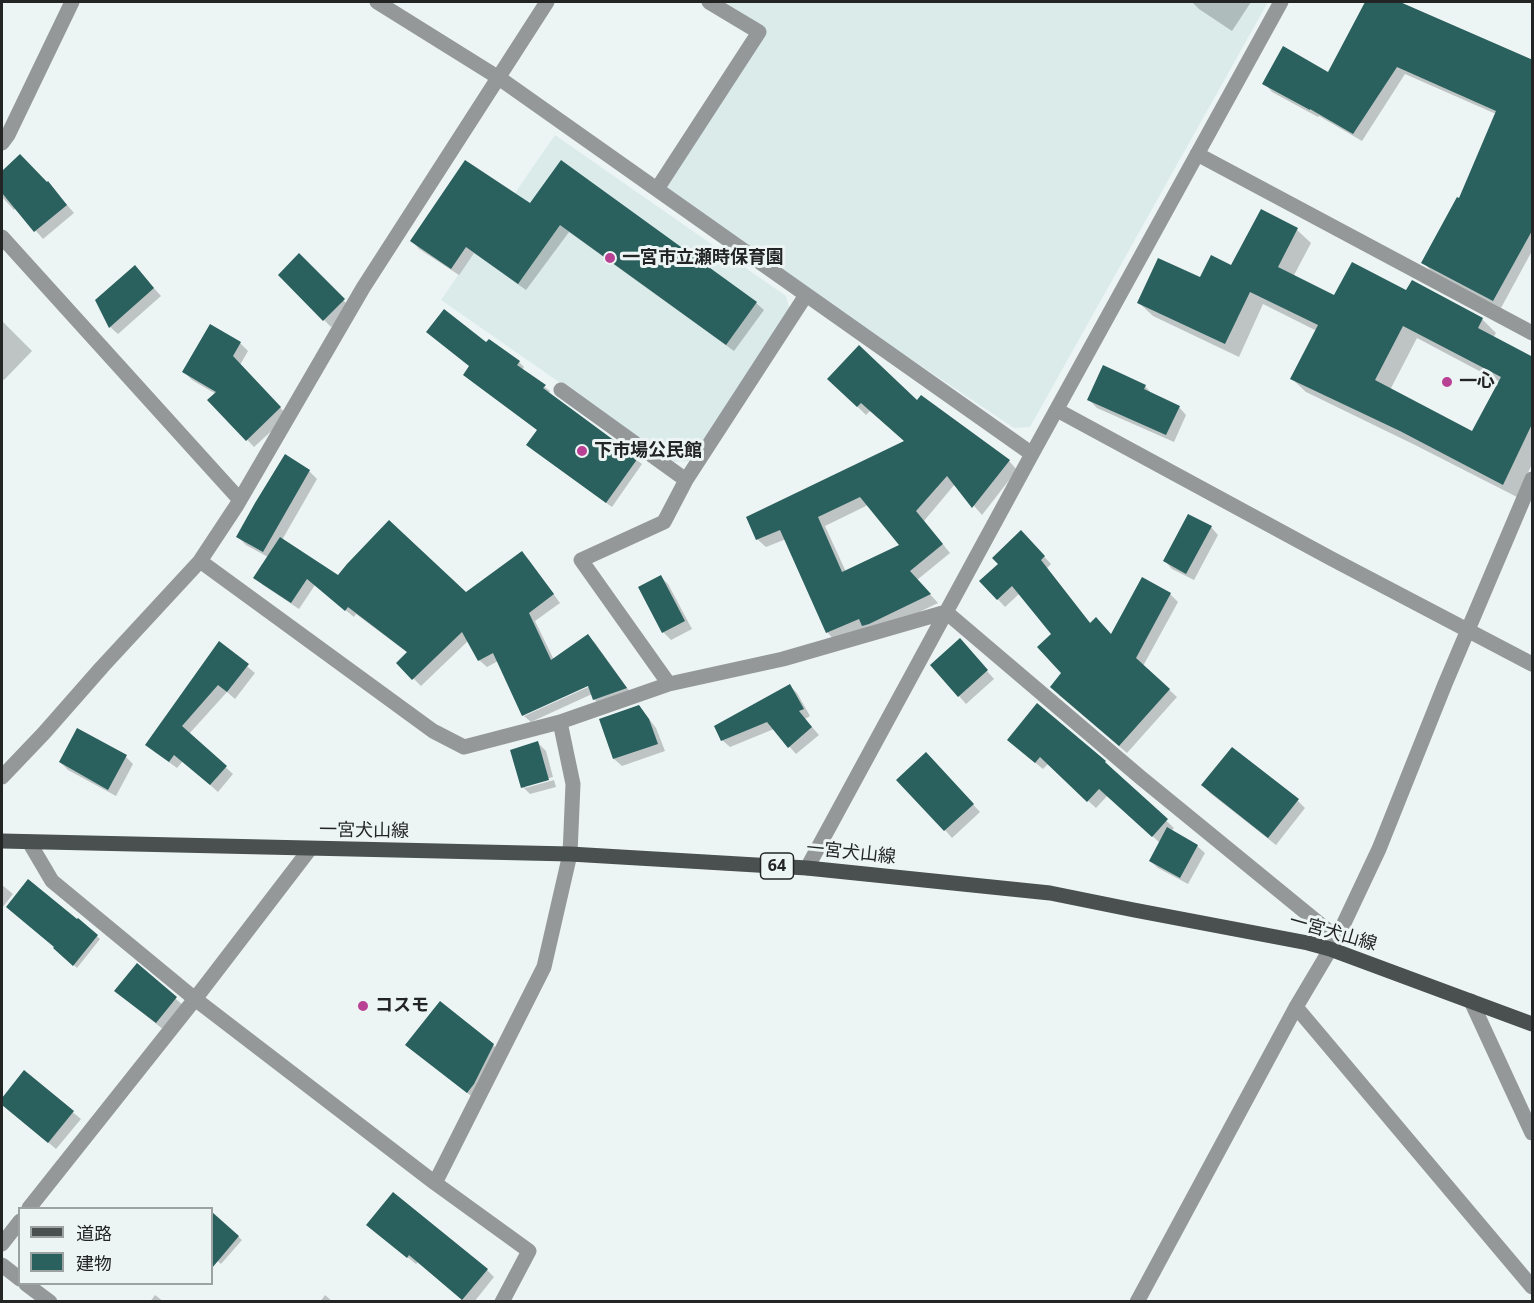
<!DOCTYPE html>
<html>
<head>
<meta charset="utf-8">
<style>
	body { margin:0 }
	#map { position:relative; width:1534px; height:1303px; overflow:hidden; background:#edf5f4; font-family:"Noto Sans","Noto Sans JP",sans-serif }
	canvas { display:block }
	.frame { position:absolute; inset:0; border:3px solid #232525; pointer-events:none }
	.legend { position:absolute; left:18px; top:1207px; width:195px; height:78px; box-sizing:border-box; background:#edf5f4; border:2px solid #9ca2a1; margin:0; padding:8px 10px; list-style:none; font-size:18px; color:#232525 }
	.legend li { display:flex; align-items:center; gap:12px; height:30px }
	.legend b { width:30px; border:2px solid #9ca2a1 }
</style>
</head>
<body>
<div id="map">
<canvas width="1534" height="1303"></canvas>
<div class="frame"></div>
<ul class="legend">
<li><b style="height:8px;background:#4a4f4f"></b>道路</li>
<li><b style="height:16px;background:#2a605e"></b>建物</li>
</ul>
</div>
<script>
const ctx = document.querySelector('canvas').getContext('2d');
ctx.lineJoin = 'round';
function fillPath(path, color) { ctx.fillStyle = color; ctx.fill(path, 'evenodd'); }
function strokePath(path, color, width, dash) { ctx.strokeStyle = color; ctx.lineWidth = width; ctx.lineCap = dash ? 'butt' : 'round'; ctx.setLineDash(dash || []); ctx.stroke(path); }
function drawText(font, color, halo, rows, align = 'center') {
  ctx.font = font + ' "Noto Sans","Noto Sans JP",sans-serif'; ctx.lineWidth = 6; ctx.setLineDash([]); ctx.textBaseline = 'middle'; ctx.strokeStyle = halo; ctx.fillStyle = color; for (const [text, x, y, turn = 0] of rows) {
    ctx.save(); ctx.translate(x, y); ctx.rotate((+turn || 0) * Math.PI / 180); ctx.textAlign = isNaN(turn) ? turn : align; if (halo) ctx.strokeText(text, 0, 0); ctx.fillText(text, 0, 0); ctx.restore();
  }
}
fillPath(new Path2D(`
	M709,2H1268L1030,427L1014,428L657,189L759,33Z
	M555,135L786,296L789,308L690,461L674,462L441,300Z`), '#daebea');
fillPath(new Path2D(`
	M1192,2H1251L1232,31L1199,9Z
	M1367,2H1401L1405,5L1532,62V251L1501,308L1431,271L1423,262L1460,200L1496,114L1405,74L1362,141L1319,116L1318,117L1272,92L1264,83L1329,74Z
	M20,156L55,191L74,213L43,239L16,208L14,210L2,197V173Z
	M531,205L756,303L764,310L734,351L569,232L526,290L474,253L459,275L419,249L412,241Z
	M1261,211L1297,230L1311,243L1293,277L1335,297L1407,292L1412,282L1482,319L1496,333L1493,338L1532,359V464L1517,497L1415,445L1306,392L1292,379L1317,331L1263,304L1239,357L1153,316L1139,303L1232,267ZM1417,338L1500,382L1473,433L1390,390Z
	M299,256L351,308L331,327L280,275Z
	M142,275L161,296L118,334L110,327Z
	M2,321L32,351L4,380L2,378Z
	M240,343L248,351L240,365L288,416L254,447L210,400L216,394L192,380L184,372Z
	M487,344L519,362L524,367L522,370L550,391L548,394L642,464L612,507L533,450L538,431Z
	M829,379L917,403L922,397L1009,461L1017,470L982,515L955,484L924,521L950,553L917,580L938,603L878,632L835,641L827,632L786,539L766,547L757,539L906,442L870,411L866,415ZM868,505L901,545L846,572L825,526Z
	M1145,386L1152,394L1179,407L1186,415L1174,442L1097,408L1089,400Z
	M309,471L317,479L282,540L338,577L466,594L522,553L529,560L560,603L535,621L554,660L587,636L595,643L633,696L602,707L594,699L592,694L531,722L524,716L595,684L594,681L524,713V716L498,661L487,667L479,660L469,640L421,686L398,663L408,653L356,614L354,617L315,585L299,609L263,585L255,578L268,557L246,545L238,537Z
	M1211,527L1218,535L1194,580L1172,569L1165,561Z
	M1021,532L1051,564L1047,568L1091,624L1112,636L1170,594L1178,602L1143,666L1177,697L1127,753L1059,695L1063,673L1053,634L1020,593L1005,607L982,582L1000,564Z
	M661,577L668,584L692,629L671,640L663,632Z
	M219,643L255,673L235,699L227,692L189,734L233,774L218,792L183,761L177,768L155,752L147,745Z
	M967,648L994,679L966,704L959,696Z
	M790,686L797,693L810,716L805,719L819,735L796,754L774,729L730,747L722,740Z
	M639,706L656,728L665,751L622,766L614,759Z
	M538,743L546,751L553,777L525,785V788L554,780L556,787L530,794L523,787Z
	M1017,748L1112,770L1174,828L1171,831L1197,846L1205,853L1188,884L1158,868L1150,861L1160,843L1108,795L1096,808L1048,764L1043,769Z
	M1232,749L1298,801L1305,808L1276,845L1210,793L1203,785Z
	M126,757L133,764L116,796L68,770L60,762Z
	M934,762L980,812L952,838L945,830Z
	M2,885L13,894L2,908Z
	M79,920L100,939L77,968L55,948Z
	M137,965L184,1006L164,1030L124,998Z
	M493,1045L501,1053L475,1099L415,1052Z
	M24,1072L81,1119L56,1149L2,1103V1101Z
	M212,1214L242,1240L221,1264L212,1256Z
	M376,1232L487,1270L494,1277L474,1302H465L418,1262L416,1264Z
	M155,1295L164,1302H150Z
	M325,1295L333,1302H320Z`), '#0003');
fillPath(new Path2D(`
	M1365,2H1400L1533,60V229L1493,301L1421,263L1457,197L1459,198L1496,111L1397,67L1353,134L1310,109V110L1262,84L1283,46L1328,72Z
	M20,154L47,182L48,181L67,205L34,232L2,193V171Z
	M465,160L530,203L561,160L757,302L726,345L560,225L518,284L466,247L451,269L410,241Z
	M1261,209L1298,228L1278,267L1334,295L1352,262L1406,290L1412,280L1483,318L1478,328L1533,357V422L1503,485L1400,431L1290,379L1318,325L1250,292L1225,344L1137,303L1158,258L1200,277L1211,255L1231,265ZM1403,326L1501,377L1472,431L1375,380Z
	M299,253L345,299L323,321L278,275Z
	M135,265L154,288L109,328L95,300Z
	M444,309L486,342L489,339L520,361L517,365L546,385L543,388L638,458L606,503L526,445L537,430L463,375L469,366L426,332Z
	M210,324L241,342L233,356L281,407L246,441L207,400L216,392L182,372Z
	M859,345L917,400L921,395L1010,460L972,508L947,476L916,511L943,544L910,571L931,594L869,624L862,626L859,619L826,633L780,530L756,540L746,517L904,441L861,403L857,407L827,379ZM860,497L899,545L842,572L818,517Z
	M1103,365L1146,385L1144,389L1180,406L1166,435L1087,400Z
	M285,454L310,470L263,552L236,537L255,503Z
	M1188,514L1212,526L1186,574L1163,561Z
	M389,520L466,592L522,551L554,594L529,613L551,660L588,634L627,688L593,700L588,686L522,716L493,653L478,661L462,632L412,680L396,663L407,652L348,607L345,611L307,579L291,603L253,578L280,537L338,575L347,564Z
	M1021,530L1045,556L1041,560L1090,623L1096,617L1111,634L1142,577L1171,593L1136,658L1170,689L1119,746L1050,687L1061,673L1037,647L1051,634L1012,586L997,600L979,581L998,564L992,558Z
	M661,575L685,621L662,633L638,587Z
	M960,638L988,670L958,697L930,665Z
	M219,641L249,664L227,692L218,685L182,726L227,766L210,785L174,755L169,762L145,745Z
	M790,684L804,709L799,711L812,727L788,748L767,722L721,741L714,726Z
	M1037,703L1106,761L1105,762L1168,819L1152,837L1099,789L1087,802L1040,757L1035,763L1007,740Z
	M639,705L649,719L658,744L613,759L599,719Z
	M77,728L127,755L108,790L59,762Z
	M538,741L549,780L521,788L510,750Z
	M1232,747L1299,799L1268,838L1201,785Z
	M926,752L974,804L944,831L896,780Z
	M1167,827L1198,845L1180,878L1149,861Z
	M28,879L77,919L78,918L98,935L73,966L53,948L54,947L6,907Z
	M137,963L177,997L156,1023L114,991Z
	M440,1001L494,1044L474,1084L467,1093L405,1045Z
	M24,1070L74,1111L48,1143L2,1105V1098Z
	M393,1192L488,1269L462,1300L409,1255L407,1258L366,1225Z
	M212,1212L239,1236L212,1268Z`), '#2a605e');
strokePath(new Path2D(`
	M377,2L499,78L1032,454
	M2,143L8,135L72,2
	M1197,154L1532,333
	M657,189L759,32L709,2
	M2,237L240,500
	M561,390L686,480
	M1057,410L1332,559L1532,664
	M200,561L433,731L464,747L560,722L669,684L783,659L946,612L1140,777L1337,938
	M669,684L581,560L664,522L686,480L806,295
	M2,777L44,733L102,667L200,561L237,505L363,288L547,2
	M29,842L52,881L195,999L435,1183L529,1251L502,1302
	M807,868L1032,454L1281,2
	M1471,1001L1532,1133
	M1296,1007L1532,1287
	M435,1183L544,967L570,854L573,784L560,722
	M29,1208L195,999L310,849
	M2,1244L20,1221
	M2,1265L20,1279
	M26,1284L50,1302
	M1137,1302L1296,1007L1337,938L1379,849L1445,684L1532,479`), '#959898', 15);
strokePath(new Path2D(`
	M2,841L570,854L807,868L1050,893L1134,910L1308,943L1330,949L1532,1024`), '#4a4f4f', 15);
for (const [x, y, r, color] of [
	[610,258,6,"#b94194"],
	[1447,382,6,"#b94194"],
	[582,451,6,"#b94194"],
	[363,1006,6,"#b94194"]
]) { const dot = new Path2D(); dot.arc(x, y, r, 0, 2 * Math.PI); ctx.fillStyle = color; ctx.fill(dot); strokePath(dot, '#edf5f4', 2); }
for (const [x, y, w] of [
	[777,866,33]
]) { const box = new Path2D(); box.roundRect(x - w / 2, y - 13, w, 26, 4.5); ctx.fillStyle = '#edf5f4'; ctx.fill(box); strokePath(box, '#232525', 1.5); }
drawText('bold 16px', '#232525', null, [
	["64",777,866]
]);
drawText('bold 18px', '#232525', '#edf5f4', [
	["一宮市立瀬時保育園",622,258],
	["一心",1459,382],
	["下市場公民館",594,451],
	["コスモ",375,1006]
], 'left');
drawText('18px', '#232525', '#edf5f4', [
	["一宮犬山線",364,831,1],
	["一宮犬山線",851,853,6],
	["一宮犬山線",1333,933,16]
]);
</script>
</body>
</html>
